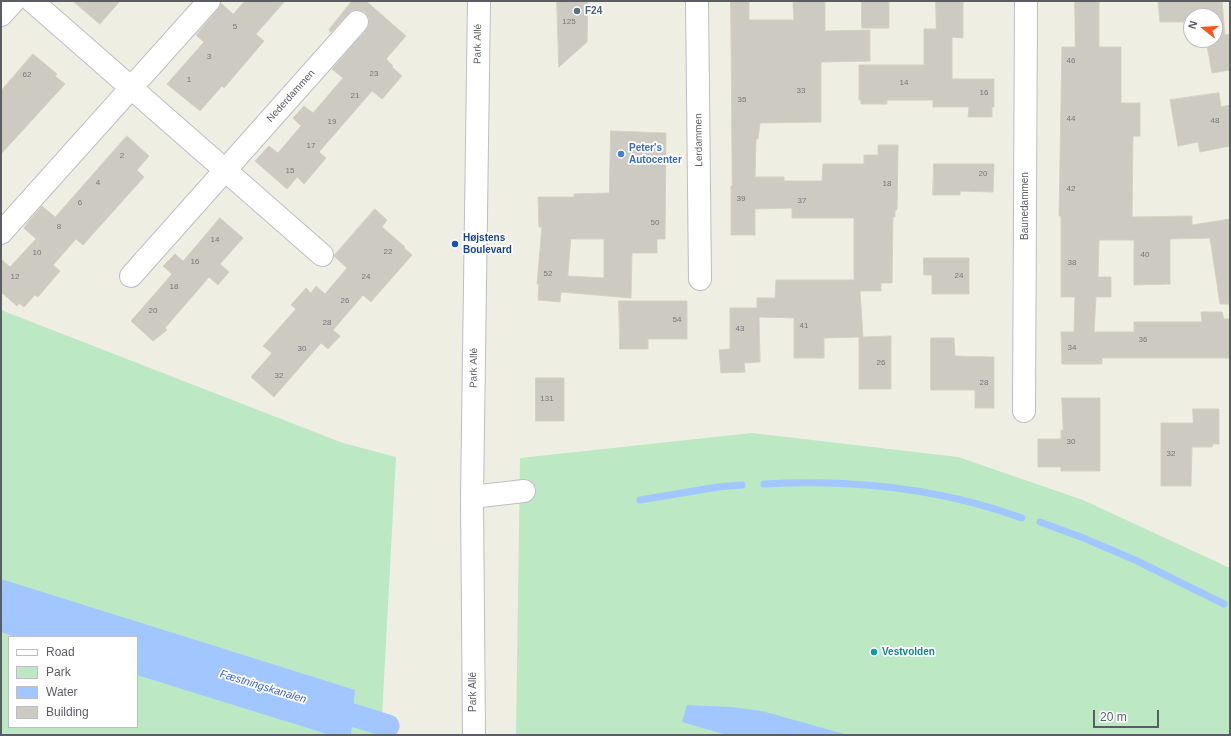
<!DOCTYPE html>
<html>
<head>
<meta charset="utf-8">
<style>
	body { margin:0 }
	#map { position:relative; width:1231px; height:736px; overflow:hidden; background:#efeee2; font-family:Helvetica,sans-serif }
	canvas { display:block }
	.frame { position:absolute; inset:0; border:2px solid #5a5d64; pointer-events:none }
	.legend { position:absolute; left:8px; top:636px; width:130px; height:92px; box-sizing:border-box; background:#fff; border:1px solid #bdbec1; margin:0; padding:5px 7px; list-style:none; font-size:12px; color:#5a5d64 }
	.legend li { display:flex; align-items:center; gap:8px; height:20px }
	.legend b { width:20px; border:1px solid #bdbec1 }
	.north { position:absolute; left:1183px; top:8px; width:40px; height:40px; box-sizing:border-box; background:#fff; border:1px solid #bdbec1; border-radius:50%; rotate:287deg; font-size:11px; font-weight:700; line-height:16px; text-align:center; color:#5a5d64 }
	.north::after { content:''; display:block; margin:auto; width:14px; height:18px; background:#f8561e; clip-path:polygon(50% 0,100% 100%,50% 72%,0 100%) }
	.scale { position:absolute; left:1093px; top:710px; width:66px; height:18px; box-sizing:border-box; border:2px solid #5a5d64; border-top:0; padding-left:5px; font-size:12px; line-height:14px; white-space:nowrap; color:#5a5d64; -webkit-text-stroke:3px #fff; paint-order:stroke }
</style>
</head>
<body>
<div id="map">
<canvas width="1231" height="736"></canvas>
<div class="frame"></div>
<ul class="legend">
<li><b style="height:5px;background:#fff"></b>Road</li>
<li><b style="height:11px;background:#bce9c4"></b>Park</li>
<li><b style="height:11px;background:#a2c6ff"></b>Water</li>
<li><b style="height:11px;background:#cccac1"></b>Building</li>
</ul>
<div class="north">N</div>
<div class="scale">20 m</div>
</div>
<script>
const ctx = document.querySelector('canvas').getContext('2d');
ctx.lineJoin = 'round';
function fillPath(path, color) { ctx.fillStyle = color; ctx.fill(path, 'evenodd'); }
function strokePath(path, color, width, dash) { ctx.strokeStyle = color; ctx.lineWidth = width; ctx.lineCap = dash ? 'butt' : 'round'; ctx.setLineDash(dash || []); ctx.stroke(path); }
function drawText(font, color, halo, rows, align = 'center') {
  ctx.font = font + ' Helvetica,sans-serif'; ctx.lineWidth = 3.5; ctx.setLineDash([]); ctx.textBaseline = 'middle'; ctx.strokeStyle = halo; ctx.fillStyle = color; for (const [text, x, y, turn = 0] of rows) {
    ctx.save(); ctx.translate(x, y); ctx.rotate((+turn || 0) * Math.PI / 180); ctx.textAlign = isNaN(turn) ? turn : align; if (halo) ctx.strokeText(text, 0, 0); ctx.fillText(text, 0, 0); ctx.restore();
  }
}
fillPath(new Path2D(`
	M1,310L343,443L396,457L381,735H1ZM9,637H137V727H9Z
	M752,433L958,457L1083,500L1230,568V735H516L520,458Z`), '#bce9c4');
fillPath(new Path2D(`
	M1,579L355,690L351,735H330L137,675V637H16L1,632Z
	M687,705L731,707L762,711L848,735H727L682,722Z`), '#a2c6ff');
strokePath(new Path2D(`
	M764,484C850,479 940,488 1022,518
	M640,500L718,487L742,485
	M1040,522L1081,537L1135,560L1224,604`), '#a2c6ff', 7);
strokePath(new Path2D(`
	M324,706L388,726`), '#a2c6ff', 23);
const building = new Path2D(`
	M73,1H120L100,24Z
	M245,1H285L256,34L264,41L224,88L222,86L200,111L167,84L204,42L196,35L218,9L221,3L233,14Z
	M352,1H366L406,36L386,59L393,66L392,67L402,76L382,99L372,91L319,152L326,158L304,184L297,177L287,189L255,161L269,146L278,153L301,126L293,118L304,106L313,113L343,78L332,69L366,30L369,24V18L365,12L359,10H353L348,14L331,32L329,30Z
	M557,1H588L587,42L559,67Z
	M731,1H749V20H794L793,1H825V31L870,30V61L821,62V122L760,123L758,139H756L755,177H784V181H822L823,164H864V155H878V145H898L897,210H895V217H893L892,283H881V291H860L863,337L891,336V389H859V337L824,338V358H794V318L759,317L760,362L744,363L745,372L721,373L719,350L730,349V308H757V298H775L776,280H854V218H792V208L755,209V235H731V186H732Z
	M862,1H889V28H862Z
	M936,1H963V38L952,37V79H994V107H992V117H968L969,107H933V100H887V104H861V100H859V65H924V29H936Z
	M1075,1H1099V47H1121V103H1140V136H1133L1132,217L1192,216V225L1230,219V304H1220L1210,238L1170,239V284L1134,285V240H1099L1098,277H1111V297H1096L1094,332H1134V322H1202L1201,312H1222L1224,319H1230V358H1102V364H1062L1061,332H1074L1075,297H1061V216H1059L1062,47H1075Z
	M1176,1H1222L1225,35L1230,34V70L1212,73L1206,40H1215V16H1191V22H1160L1158,2Z
	M33,54L57,74L55,76L65,84L1,154V91Z
	M1219,93L1221,107L1230,105V146L1200,152L1198,142L1178,146L1170,100Z
	M611,131L666,133L665,239H657V253H632L631,298L561,292L560,302L538,300L539,284H537L542,227H539L538,197H574V194L609,193ZM571,239H604V278L568,276Z
	M127,136L149,156L137,170L144,177L83,245L76,239L53,265L60,271L38,297L35,295L24,307L19,303L17,306L1,292V259L10,267L36,239L24,228L29,221L42,206L55,217Z
	M934,164H994L993,192L960,191V195H933Z
	M375,209L387,220L382,227L405,247L404,248L412,255L371,302L363,295L333,330L340,336L328,349L321,343L274,397L251,377L272,353L263,346L296,309L291,305L306,288L311,293L316,286L325,294L347,268L334,256Z
	M220,218L243,238L220,264L229,272L218,285L209,277L165,328L167,330L153,341L131,321L172,274L163,266L175,254L183,261Z
	M924,258H969V294H932V275H924Z
	M619,301H687V339H648V349H620Z
	M931,338H954L955,356L994,357V408H975V390H931Z
	M536,378H564V421H536Z
	M1062,398H1100V471H1061V467H1038V439H1061V430H1063Z
	M1193,409H1219V444H1213L1212,447H1192L1191,486H1161V423H1193Z`);
fillPath(building, '#cccac1');
strokePath(building, '#d4d1c0', 1);
const minor = new Path2D(`
	M32,1L322,255
	M697,1L700,279
	M1,15L14,1
	M1,233L209,1
	M131,276L357,22
	M1024,411L1026,1
	M472,497L524,491`);
const tertiary = new Path2D(`
	M474,735L472,497L479,1`);
strokePath(minor, '#bcbec5', 24);
strokePath(tertiary, '#bcbec5', 24);
strokePath(minor, '#fff', 22);
strokePath(tertiary, '#fff', 22);
for (const [x, y, r, color] of [
	[577,11,4,"#5c6f8a"],
	[621,154,4,"#3f7fe0"],
	[455,244,4,"#1a4fb4"],
	[874,652,4,"#0f9aa8"]
]) { const dot = new Path2D(); dot.arc(x, y, r, 0, 2 * Math.PI); ctx.fillStyle = color; ctx.fill(dot); strokePath(dot, '#fff', 1.5); }
drawText('8px', '#76787b', null, [
	["125",569,22],
	["5",235,27],
	["3",209,57],
	["46",1071,61],
	["23",374,74],
	["62",27,75],
	["1",189,80],
	["14",904,83],
	["33",801,91],
	["16",984,93],
	["21",355,96],
	["35",742,100],
	["44",1071,119],
	["48",1215,121],
	["19",332,122],
	["17",311,146],
	["2",122,156],
	["15",290,171],
	["20",983,174],
	["4",98,183],
	["18",887,184],
	["42",1071,189],
	["39",741,199],
	["37",802,201],
	["6",80,203],
	["50",655,223],
	["8",59,227],
	["14",215,240],
	["22",388,252],
	["10",37,253],
	["40",1145,255],
	["16",195,262],
	["38",1072,263],
	["52",548,274],
	["24",959,276],
	["12",15,277],
	["24",366,277],
	["18",174,287],
	["26",345,301],
	["20",153,311],
	["54",677,320],
	["28",327,323],
	["41",804,326],
	["43",740,329],
	["36",1143,340],
	["34",1072,348],
	["30",302,349],
	["26",881,363],
	["32",279,376],
	["28",984,383],
	["131",547,399],
	["30",1071,442],
	["32",1171,454]
]);
drawText('bold 10px', '#4e5e75', '#fff', [
	["F24",585,11]
], 'left');
drawText('10px', '#5a5d64', '#fff', [
	["Park Allé",478,44,-89],
	["Nederdammen",291,96,-48],
	["Lerdammen",699,140,-91],
	["Baunedammen",1025,206,-90],
	["Park Allé",474,368,-89],
	["Park Allé",473,692,-90]
]);
drawText('bold 10px', '#366cbe', '#fff', [
	["Peter's",629,148],
	["Autocenter",629,160]
], 'left');
drawText('bold 10px', '#164399', '#fff', [
	["Højstens",463,238],
	["Boulevard",463,250]
], 'left');
drawText('bold 10px', '#0d838f', '#fff', [
	["Vestvolden",882,652]
], 'left');
drawText('italic 11px', '#3a67cd', '#fff', [
	["Fæstningskanalen",263,687,17]
]);
</script>
</body>
</html>
